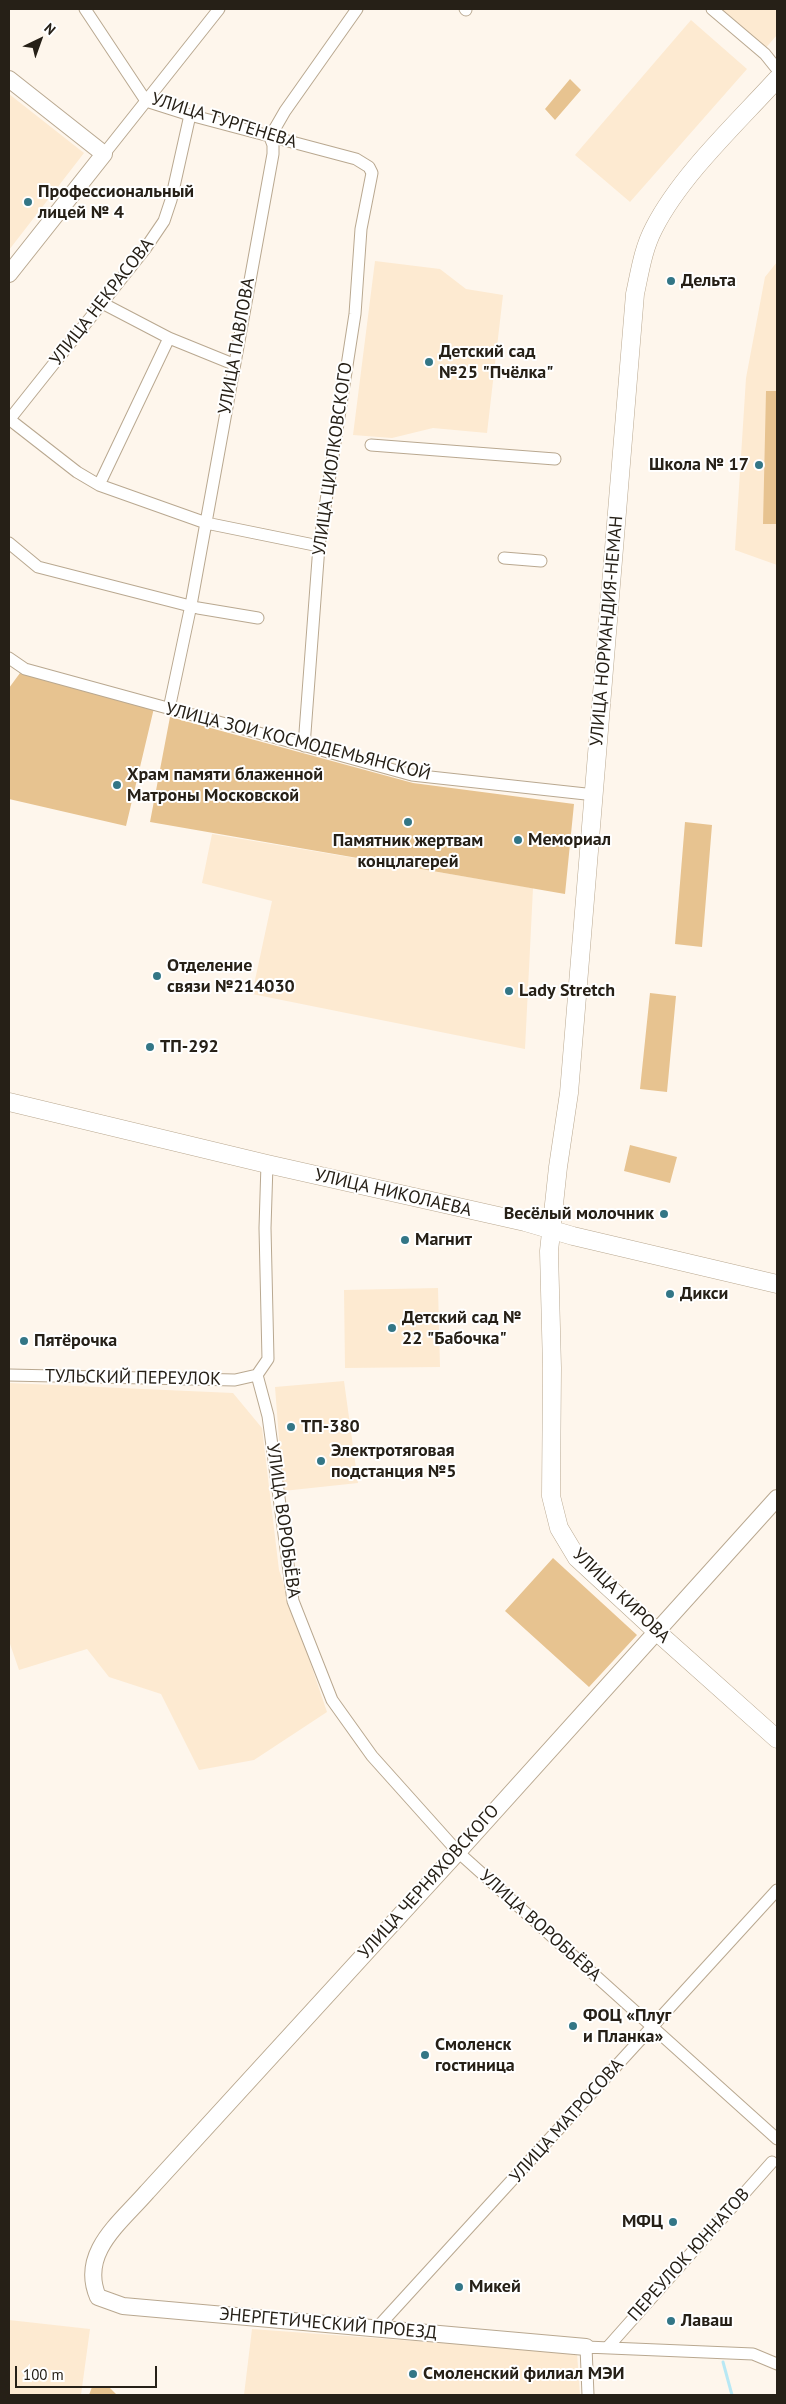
<!DOCTYPE html>
<html>
<head>
<meta charset="utf-8">
<style>
	body { margin:0 }
	#map { position:relative; width:786px; height:2404px; overflow:hidden; background:#fef6ec; font-family:"PT Sans",sans-serif }
	canvas { display:block }
	.frame { position:absolute; inset:0; border:10px solid #262017; pointer-events:none }
	.north { position:absolute; left:15px; top:15px; width:50px; height:50px; -webkit-text-stroke:4px #fff; paint-order:stroke; rotate:42deg; font-size:14px; font-weight:700; line-height:20px; text-align:center; color:#262017 }
	.north::after { content:''; display:block; margin:auto; width:18px; height:22px; background:#262017; clip-path:polygon(50% 0,100% 100%,50% 72%,0 100%) }
	.scale { position:absolute; left:15px; top:2366px; width:142px; height:22px; box-sizing:border-box; border:2px solid #262017; border-top:0; padding-left:6px; font-size:15px; line-height:18px; white-space:nowrap; color:#262017; -webkit-text-stroke:4px #fff; paint-order:stroke }
</style>
</head>
<body>
<div id="map">
<canvas width="786" height="2404"></canvas>
<div class="frame"></div>
<div class="north">N</div>
<div class="scale">100 m</div>
</div>
<script>
const ctx = document.querySelector('canvas').getContext('2d');
ctx.lineJoin = 'round';
function fillPath(path, color) { ctx.fillStyle = color; ctx.fill(path, 'evenodd'); }
function strokePath(path, color, width, dash) { ctx.strokeStyle = color; ctx.lineWidth = width; ctx.lineCap = dash ? 'butt' : 'round'; ctx.setLineDash(dash || []); ctx.stroke(path); }
function drawText(font, color, halo, rows, align = 'center') {
  ctx.font = font + ' "PT Sans",sans-serif'; ctx.lineWidth = 4; ctx.setLineDash([]); ctx.textBaseline = 'middle'; ctx.strokeStyle = halo; ctx.fillStyle = color; for (const [text, x, y, turn = 0] of rows) {
    ctx.save(); ctx.translate(x, y); ctx.rotate((+turn || 0) * Math.PI / 180); ctx.textAlign = isNaN(turn) ? turn : align; if (halo) ctx.strokeText(text, 0, 0); ctx.fillText(text, 0, 0); ctx.restore();
  }
}
fillPath(new Path2D(`
	M716,9H777V35L763,51Z
	M691,20L747,69L630,202L575,155Z
	M9,94L84,153L9,250Z
	M375,261L440,269L466,289L503,295L487,433L433,428L392,438L353,435Z
	M777,262V565L735,550L746,378L765,277Z
	M212,834L533,888L525,1049L252,994L272,901L202,883Z
	M438,1288L440,1367L345,1368L344,1290Z
	M344,1381L358,1483L283,1491L275,1387Z
	M9,1383L233,1393L262,1428L279,1570L327,1712L254,1760L199,1770L161,1694L109,1677L87,1649L19,1670L9,1641Z
	M9,2320L90,2329L81,2395H9Z
	M252,2329L577,2353L580,2395H244Z`), '#fdead1');
fillPath(new Path2D(`
	M570,79L581,90L555,120L545,109Z
	M766,391H777V524H763Z
	M20,673L154,708L126,826L9,799V688Z
	M170,717L413,783L574,804L565,894L150,822Z
	M685,822L712,825L702,947L675,944Z
	M650,993L676,996L667,1092L640,1089Z
	M630,1145L677,1157L670,1183L624,1171Z
	M553,1558L637,1635L589,1687L505,1611Z
	M92,2387L110,2388L117,2395H89Z`), '#e7c390');
strokePath(new Path2D(`
	M723,2362L732,2395`), '#b8e8f4', 3);
const street = new Path2D(`
	M85,9L146,101L190,115L356,159L369,167L372,173L361,229L355,314L319,546L304,746
	M465,9L466,10
	M712,9L765,54L777,69
	M104,154L219,9
	M102,303L169,338L233,364
	M9,419L77,472L99,485L206,523L319,546
	M9,420L145,249L164,221L171,200L190,115
	M371,445L555,459
	M99,485L169,338
	M9,543L38,567L198,608L258,618
	M504,558L541,561
	M9,658L25,669L412,775L595,795
	M169,709L191,605L273,154V145L270,137L285,111L357,9
	M267,1164L265,1228L268,1359L257,1375L268,1416L293,1601L332,1700L372,1756L458,1852L777,2139
	M9,1375L235,1380L257,1375
	M376,2329L777,1890
	M607,2348L772,2162
	M588,2395L586,2347L753,2354L777,2364`);
const secondary = new Path2D(`
	M9,79L104,154L9,274
	M586,2347L123,2306L98,2297C79,2253 120,2223 147,2192L458,1852L777,1498`);
const primary = new Path2D(`
	M777,79C737,123 681,175 654,228C643,249 640,271 635,294L569,1093L558,1167L549,1251L552,1368L551,1496L559,1528L577,1558L656,1631L777,1739
	M9,1102L267,1164L525,1222L573,1236L777,1284`);
strokePath(street, '#b9a890', 13);
strokePath(secondary, '#b9a890', 18);
strokePath(primary, '#b9a890', 19);
strokePath(street, '#fff', 11);
strokePath(secondary, '#fff', 16);
strokePath(primary, '#fff', 18);
for (const [x, y, r, color] of [
	[28,202,5,"#337686"],
	[671,281,5,"#337686"],
	[429,362,5,"#337686"],
	[759,465,5,"#337686"],
	[117,785,5,"#337686"],
	[408,822,5,"#337686"],
	[518,840,5,"#337686"],
	[157,976,5,"#337686"],
	[509,991,5,"#337686"],
	[150,1047,5,"#337686"],
	[664,1214,5,"#337686"],
	[405,1240,5,"#337686"],
	[670,1294,5,"#337686"],
	[392,1328,5,"#337686"],
	[24,1341,5,"#337686"],
	[291,1427,5,"#337686"],
	[321,1461,5,"#337686"],
	[573,2026,5,"#337686"],
	[425,2055,5,"#337686"],
	[673,2222,5,"#337686"],
	[459,2287,5,"#337686"],
	[671,2321,5,"#337686"],
	[413,2374,5,"#337686"]
]) { const dot = new Path2D(); dot.arc(x, y, r, 0, 2 * Math.PI); ctx.fillStyle = color; ctx.fill(dot); strokePath(dot, '#fff', 2); }
drawText('18px', '#262017', '#fff', [
	["УЛИЦА ТУРГЕНЕВА",224,121,17],
	["УЛИЦА НЕКРАСОВА",102,302,-52],
	["УЛИЦА ПАВЛОВА",237,346,-80],
	["УЛИЦА ЦИОЛКОВСКОГО",333,459,-82],
	["УЛИЦА НОРМАНДИЯ-НЕМАН",607,631,-85],
	["УЛИЦА ЗОИ КОСМОДЕМЬЯНСКОЙ",298,742,14],
	["УЛИЦА НИКОЛАЕВА",393,1193,13],
	["ТУЛЬСКИЙ ПЕРЕУЛОК",133,1378,1],
	["УЛИЦА ВОРОБЬЁВА",283,1521,82],
	["УЛИЦА КИРОВА",621,1596,44],
	["УЛИЦА ЧЕРНЯХОВСКОГО",429,1882,-48],
	["УЛИЦА ВОРОБЬЁВА",540,1926,42],
	["УЛИЦА МАТРОСОВА",567,2121,-48],
	["ПЕРЕУЛОК ЮННАТОВ",689,2255,-48],
	["ЭНЕРГЕТИЧЕСКИЙ ПРОЕЗД",328,2324,5]
]);
drawText('bold 18px', '#262017', '#fff', [
	["Профессиональный",38,192],
	["лицей № 4",38,213],
	["Дельта",681,281],
	["Детский сад",439,352],
	["№25 \"Пчёлка\"",439,373],
	["Школа № 17",749,465,"right"],
	["Храм памяти блаженной",127,775],
	["Матроны Московской",127,796],
	["Мемориал",528,840],
	["Памятник жертвам",408,841,"center"],
	["концлагерей",408,862,"center"],
	["Отделение",167,966],
	["связи №214030",167,987],
	["Lady Stretch",519,991],
	["ТП-292",160,1047],
	["Весёлый молочник",654,1214,"right"],
	["Магнит",415,1240],
	["Дикси",680,1294],
	["Детский сад №",402,1318],
	["22 \"Бабочка\"",402,1339],
	["Пятёрочка",34,1341],
	["ТП-380",301,1427],
	["Электротяговая",331,1451],
	["подстанция №5",331,1472],
	["ФОЦ «Плуг",583,2016],
	["и Планка»",583,2037],
	["Смоленск",435,2045],
	["гостиница",435,2066],
	["МФЦ",663,2222,"right"],
	["Микей",469,2287],
	["Лаваш",681,2321],
	["Смоленский филиал МЭИ",423,2374]
], 'left');
</script>
</body>
</html>
